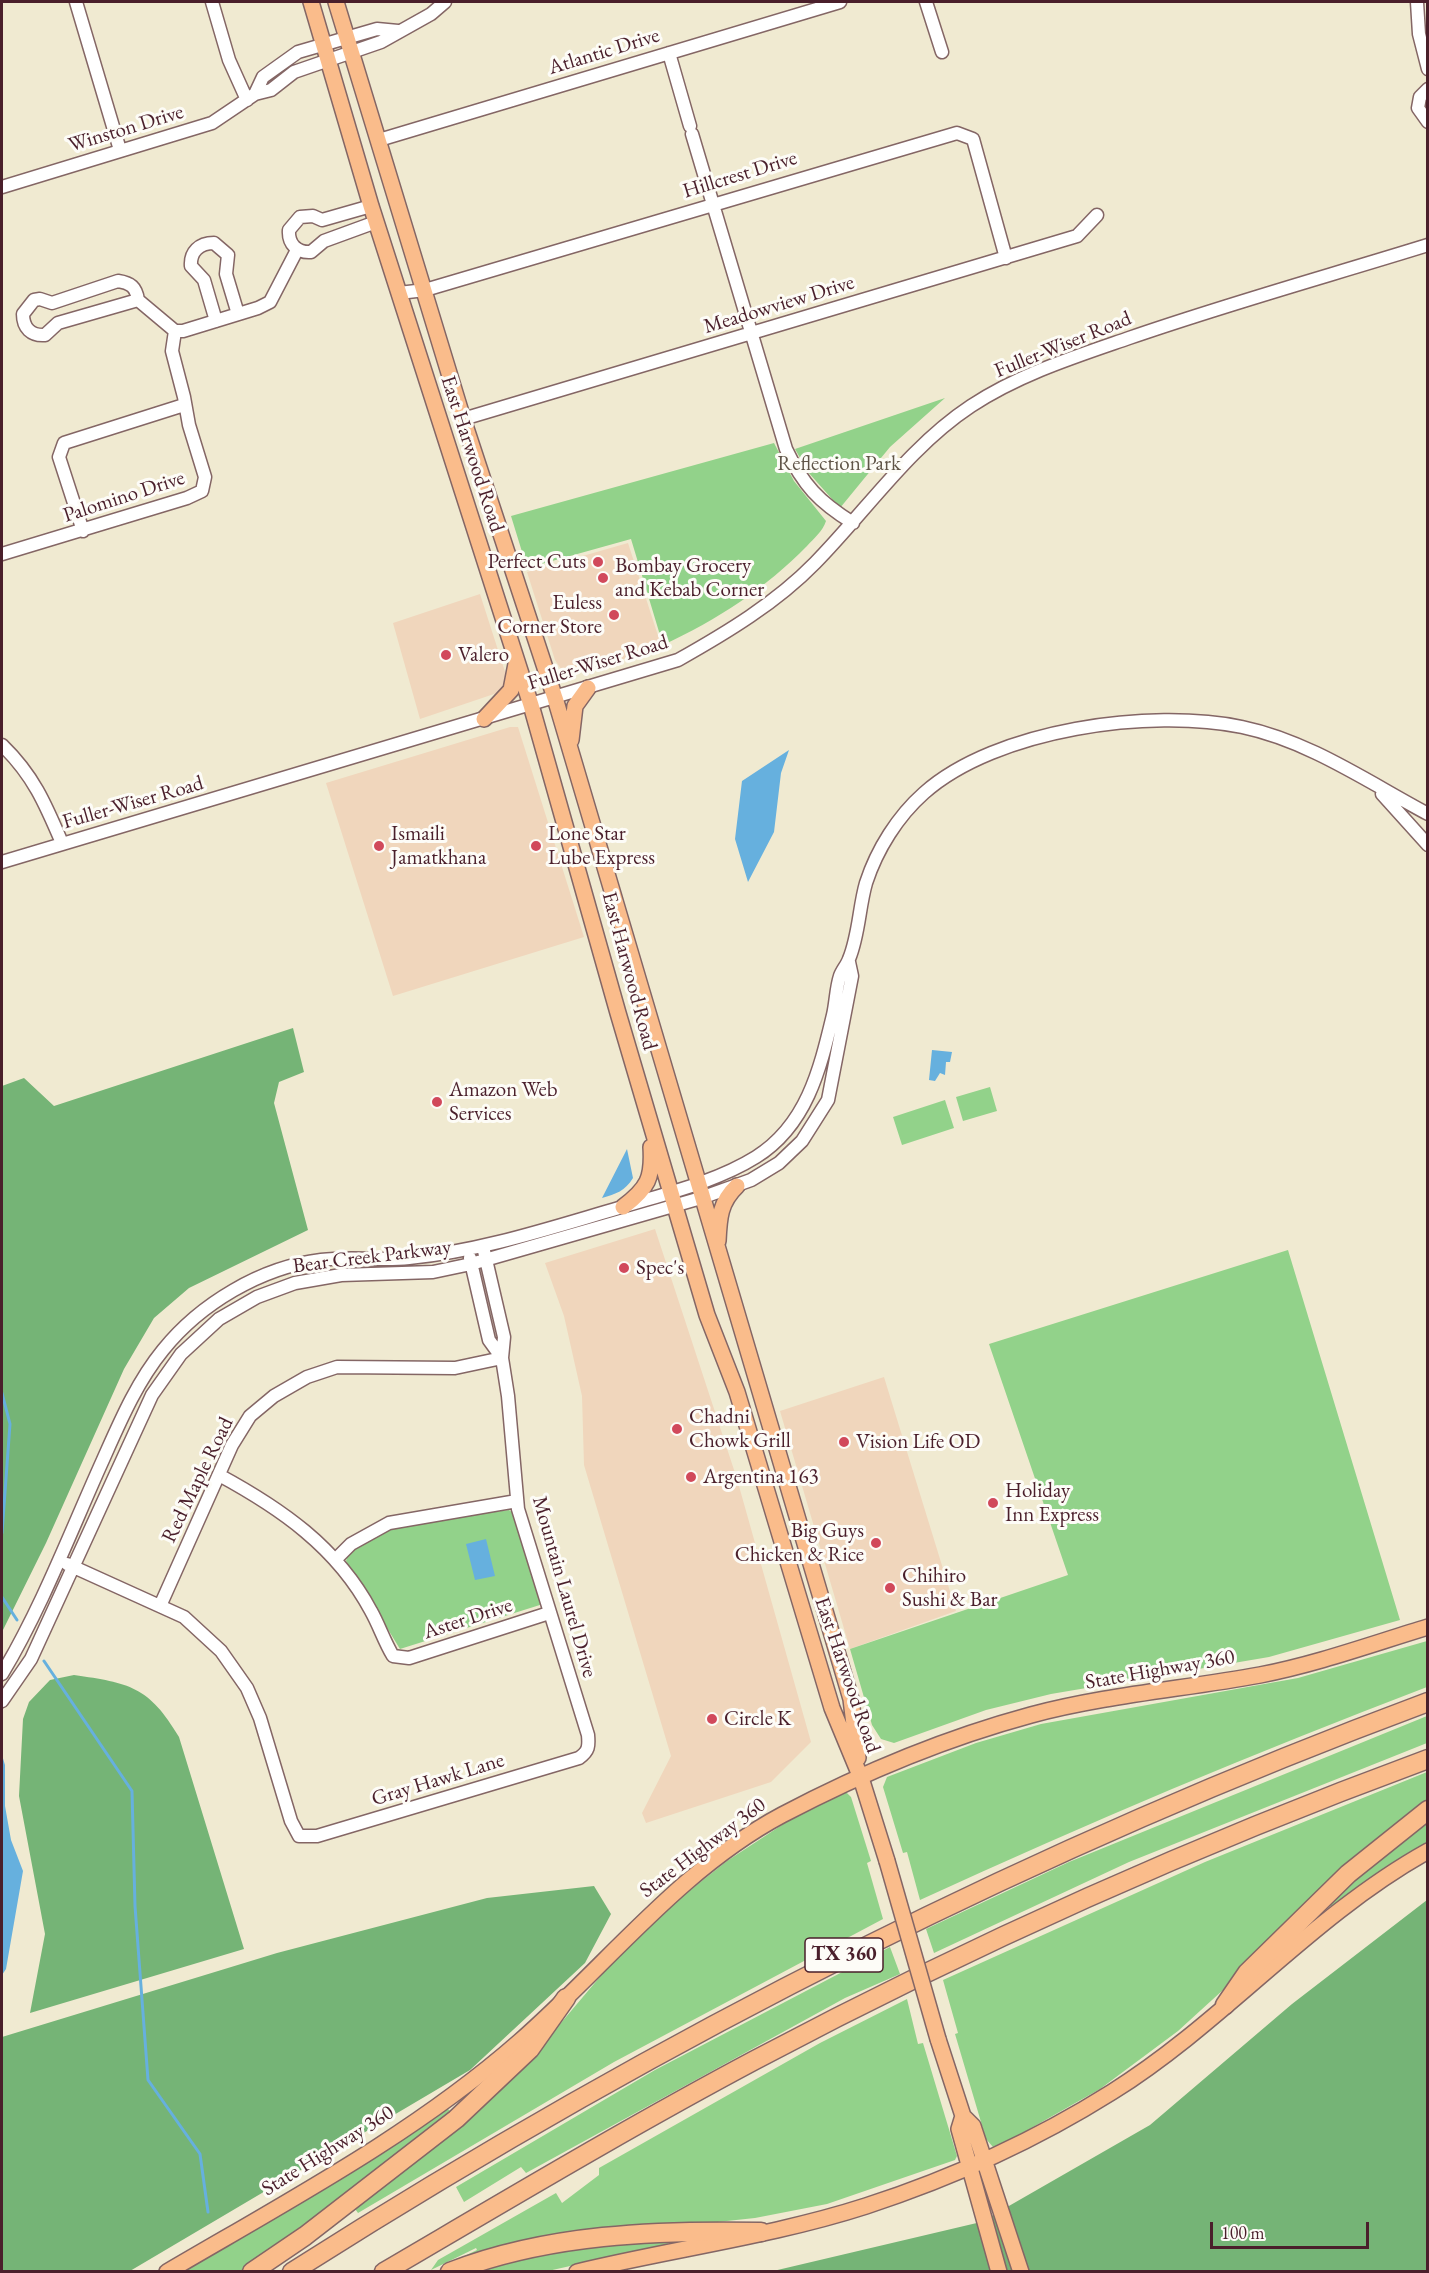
<!DOCTYPE html>
<html>
<head>
<meta charset="utf-8">
<style>
	body { margin:0 }
	#map { position:relative; width:1429px; height:2273px; overflow:hidden; background:#f0ead1; font-family:"EB Garamond",serif }
	canvas { display:block }
	.frame { position:absolute; inset:0; border:3px solid #4a1f2b; pointer-events:none }
	.scale { position:absolute; left:1210px; top:2222px; width:159px; height:27px; box-sizing:border-box; border:3px solid #4a1f2b; border-top:0; padding-left:8px; font-size:18px; line-height:21px; white-space:nowrap; color:#4a1f2b; -webkit-text-stroke:4px #fdfcf7; paint-order:stroke }
</style>
</head>
<body>
<div id="map">
<canvas width="1429" height="2273"></canvas>
<div class="frame"></div>
<div class="scale">100 m</div>
</div>
<script>
const ctx = document.querySelector('canvas').getContext('2d');
ctx.lineJoin = 'round';
function fillPath(path, color) { ctx.fillStyle = color; ctx.fill(path, 'evenodd'); }
function strokePath(path, color, width, dash) { ctx.strokeStyle = color; ctx.lineWidth = width; ctx.lineCap = dash ? 'butt' : 'round'; ctx.setLineDash(dash || []); ctx.stroke(path); }
function drawText(font, color, halo, rows, align = 'center') {
  ctx.font = font + ' "EB Garamond",serif'; ctx.lineWidth = 6; ctx.setLineDash([]); ctx.textBaseline = 'middle'; ctx.strokeStyle = halo; ctx.fillStyle = color; for (const [text, x, y, turn = 0] of rows) {
    ctx.save(); ctx.translate(x, y); ctx.rotate((+turn || 0) * Math.PI / 180); ctx.textAlign = isNaN(turn) ? turn : align; if (halo) ctx.strokeText(text, 0, 0); ctx.fillText(text, 0, 0); ctx.restore();
  }
}
fillPath(new Path2D(`
	M628,543L662,648L574,674L561,669L555,660L527,572Z
	M480,594L507,678L500,692L420,719L393,623Z
	M510,727H518L584,937L393,996L326,783Z
	M655,1229L737,1479L811,1742L771,1782L646,1823L642,1813L671,1756L584,1465L582,1396L564,1316L545,1263Z
	M884,1377L956,1611L850,1649L780,1411Z`), '#f0d6bc');
fillPath(new Path2D(`
	M945,398L890,447L840,508L808,472L795,449Z
	M774,443L794,481L826,521C823,531 814,538 807,546C766,588 717,620 663,645L631,539L527,568L511,516Z
	M990,1087L997,1111L963,1121L956,1097Z
	M945,1100L954,1128L902,1145L893,1117Z
	M1288,1250L1400,1620L1269,1657L1051,1694L986,1710L894,1743L881,1739L872,1725L850,1649L1068,1575L989,1344Z
	M509,1510L516,1515L543,1604L400,1649L346,1561L348,1554L390,1526Z
	M1427,1641V1687C1256,1752 1087,1823 920,1900L907,1852L903,1853L883,1787L887,1777L976,1743L1041,1724L1298,1678Z
	M1427,1716V1743L1129,1862L934,1953L926,1929L1069,1862Z
	M1427,1772V1804L1178,2031L1100,2089L1003,2144L993,2147L986,2139L955,2034L958,2033L943,1980L1205,1862Z
	M845,1791L851,1797L871,1861L867,1863L883,1919L614,2062L358,2213L353,2206L544,2043L604,1972L674,1903L727,1861L791,1819Z
	M1427,1817V1842L1397,1861L1332,1908L1330,1905L1355,1880L1354,1876Z
	M890,1947L900,1974L845,1998L526,2173L521,2167L464,2202L456,2187L655,2070Z
	M907,1999L918,2044L923,2043L957,2156L955,2160L827,2204L755,2218L708,2223L456,2263V2260L477,2250L476,2248L431,2270L438,2260L556,2193L562,2203L599,2175V2168L820,2043Z
	M447,2108L452,2113L242,2271L182,2272Z
	M667,2238L668,2244L548,2271L468,2272L519,2256Z`), '#92d28a');
fillPath(new Path2D(`
	M293,1028L304,1072L279,1082L274,1103L308,1230L189,1288L154,1318L124,1369L46,1543L2,1632V1086L24,1078L54,1106Z
	M74,1675C129,1683 149,1686 179,1737L244,1949L30,2013L45,1934L19,1796L23,1719L29,1702L50,1680Z
	M594,1886L611,1914L585,1963L470,2070L130,2271H2V2037L277,1953L487,1898Z
	M1427,1900V2271L769,2272L981,2222L1150,2125L1292,2004Z`), '#75b476');
fillPath(new Path2D(`
	M789,750L781,773L774,832L748,882L735,839L742,781Z
	M932,1050L952,1052L950,1062H946L945,1075L940,1073L935,1081L929,1080Z
	M627,1149L633,1178C625,1191 616,1194 602,1198Z
	M486,1539L495,1576L475,1580L466,1544Z
	M2,1755L5,1765V1806L11,1840L23,1871L6,1969L2,1975Z`), '#66b0de');
strokePath(new Path2D(`
	M2,1393L10,1424L2,1533
	M2,1597L17,1620
	M44,1661L132,1791L135,1906L148,2080L200,2154L208,2212`), '#66b0de', 3);
const minor = new Path2D(`
	M76,2L120,150
	M212,2L229,60L247,100
	M926,2L942,52
	M1417,2L1419,34L1428,69
	M669,53L690,126
	M1428,89L1420,97L1418,108L1428,122
	M255,94L263,77L298,52L377,29L398,31
	M692,134L786,449C803,485 819,502 853,523
	M379,140L840,2
	M2,187L212,123L255,94L271,90L294,72L381,42L431,14L445,2
	M371,206L322,220L313,216L300,217L289,230C288,244 297,253 311,252L324,241L376,222
	M118,281C131,283 136,287 138,300L58,323L45,335C31,336 23,328 23,314L34,300L40,299L52,303Z
	M399,293L425,290L957,133L973,139L1006,258
	M138,300L175,331H183L258,308L270,302L297,250
	M216,321L204,280L191,266C190,252 199,243 214,243L228,255L226,274L238,314
	M463,419L1077,236L1097,215
	M83,531L59,457L64,443L184,405
	M2,554L187,498L202,491L205,477L189,425L184,397L172,351L175,331
	M2,745C33,775 45,803 62,843
	M1382,794L1428,845
	M2,862L678,660C726,633 776,603 815,563C867,510 909,447 971,406C1020,374 1074,357 1129,338C1227,304 1328,276 1428,245
	M470,1258L489,1340L502,1358
	M219,1475C280,1508 337,1547 371,1611C379,1625 384,1641 393,1656L409,1658L549,1613
	M335,1560L351,1544L389,1523L517,1501
	M67,1564L184,1617L221,1651L247,1688L260,1718L291,1821L299,1836H317L579,1758C589,1751 589,1746 588,1735L518,1509L508,1396L502,1358L504,1337L484,1251
	M160,1606L232,1445L250,1416L274,1396L307,1377L337,1367L455,1368L502,1358
	M2,1674C42,1607 70,1533 102,1462C119,1424 136,1383 163,1350C200,1304 261,1267 321,1260C350,1256 380,1261 409,1258C481,1251 550,1228 619,1208C664,1194 716,1182 756,1157C807,1125 820,1069 833,1015C836,1002 836,988 840,976C842,970 847,965 849,959C859,935 859,907 866,883C877,849 898,816 924,793C996,729 1151,708 1242,727C1309,741 1368,782 1428,814
	M2,1701L31,1659L152,1395L181,1354L219,1319L257,1297L295,1283L341,1275L433,1272L471,1264L701,1198L751,1180L779,1163L802,1141L828,1100L852,976L849,962`);
const major = new Path2D(`
	M311,2L371,206L531,705L618,1013L707,1315L737,1392L832,1708L861,1778L887,1861
	M336,2L463,419L555,698L851,1699L858,1758
	M484,719L511,690L516,664
	M571,740L575,706L588,688
	M623,1207C648,1188 653,1178 651,1147
	M718,1241C719,1218 720,1202 737,1186
	M938,2039L963,2116L973,2126L1021,2272
	M963,2116L959,2129L999,2272
	M167,2272C288,2201 414,2134 519,2042C606,1966 679,1870 782,1815C860,1774 946,1738 1031,1715C1106,1695 1184,1689 1260,1675C1317,1664 1372,1644 1428,1627
	M577,2272C672,2249 773,2236 866,2206C952,2178 1034,2141 1112,2092C1224,2022 1311,1916 1428,1851`);
const highway = new Path2D(`
	M1225,2005L1247,1973L1348,1874L1428,1810
	M252,2272L305,2236L456,2119L530,2049L566,1998
	M292,2272C652,2043 1027,1851 1428,1702
	M384,2272C507,2200 629,2127 755,2060C972,1945 1197,1844 1428,1759
	M450,2272C547,2234 657,2230 761,2232`);
strokePath(minor, '#846665', 15);
strokePath(major, '#846665', 18);
strokePath(highway, '#846665', 21);
strokePath(minor, '#fff', 12);
strokePath(major, '#fabc8b', 15);
strokePath(highway, '#fabc8b', 18);
const majorBridge = new Path2D(`
	M887,1861L938,2039`);
strokePath(majorBridge, '#846665', 18, []);
strokePath(majorBridge, '#fabc8b', 15);
for (const [x, y, r, color] of [
	[598,562,6,"#d1495b"],
	[603,578,6,"#d1495b"],
	[614,615,6,"#d1495b"],
	[446,655,6,"#d1495b"],
	[379,846,6,"#d1495b"],
	[536,846,6,"#d1495b"],
	[437,1102,6,"#d1495b"],
	[624,1268,6,"#d1495b"],
	[677,1429,6,"#d1495b"],
	[844,1442,6,"#d1495b"],
	[691,1477,6,"#d1495b"],
	[993,1503,6,"#d1495b"],
	[876,1543,6,"#d1495b"],
	[890,1588,6,"#d1495b"],
	[712,1719,6,"#d1495b"]
]) { const dot = new Path2D(); dot.arc(x, y, r, 0, 2 * Math.PI); ctx.fillStyle = color; ctx.fill(dot); strokePath(dot, '#fdfcf7', 2); }
for (const [x, y, w] of [
	[844,1955,78]
]) { const box = new Path2D(); box.roundRect(x - w / 2, y - 17, w, 34, 4.5); ctx.fillStyle = '#fdfcf7'; ctx.fill(box); strokePath(box, '#4a1f2b', 1.5); }
drawText('bold 20px', '#4a1f2b', null, [
	["TX 360",844,1955]
]);
drawText('21px', '#4a1f2b', '#fdfcf7', [
	["Atlantic Drive",604,52,-17],
	["Winston Drive",126,129,-17],
	["Hillcrest Drive",740,175,-17],
	["Meadowview Drive",779,305,-17],
	["Fuller-Wiser Road",1063,345,-22],
	["East Harwood Road",472,454,72],
	["Palomino Drive",124,497,-18],
	["Fuller-Wiser Road",598,663,-17],
	["Fuller-Wiser Road",133,803,-16],
	["East Harwood Road",629,971,75],
	["Bear Creek Parkway",372,1257,-7],
	["Red Maple Road",198,1480,-64],
	["Mountain Laurel Drive",564,1587,74],
	["Aster Drive",468,1619,-18],
	["State Highway 360",1160,1670,-10],
	["East Harwood Road",847,1675,71],
	["Gray Hawk Lane",438,1780,-17],
	["State Highway 360",703,1848,-37],
	["State Highway 360",328,2151,-32]
]);
drawText('21px', '#605548', '#fdfcf7', [
	["Reflection Park",839,464]
]);
drawText('21px', '#4a1f2b', '#fdfcf7', [
	["Perfect Cuts",586,562,"right"],
	["Bombay Grocery",615,566],
	["and Kebab Corner",615,590],
	["Euless",602,603,"right"],
	["Corner Store",602,627,"right"],
	["Valero",458,655],
	["Ismaili",391,834],
	["Jamatkhana",391,858],
	["Lone Star",548,834],
	["Lube Express",548,858],
	["Amazon Web",449,1090],
	["Services",449,1114],
	["Spec's",636,1268],
	["Chadni",689,1417],
	["Chowk Grill",689,1441],
	["Vision Life OD",856,1442],
	["Argentina 163",703,1477],
	["Holiday",1005,1491],
	["Inn Express",1005,1515],
	["Big Guys",864,1531,"right"],
	["Chicken & Rice",864,1555,"right"],
	["Chihiro",902,1576],
	["Sushi & Bar",902,1600],
	["Circle K",724,1719]
], 'left');
</script>
</body>
</html>
